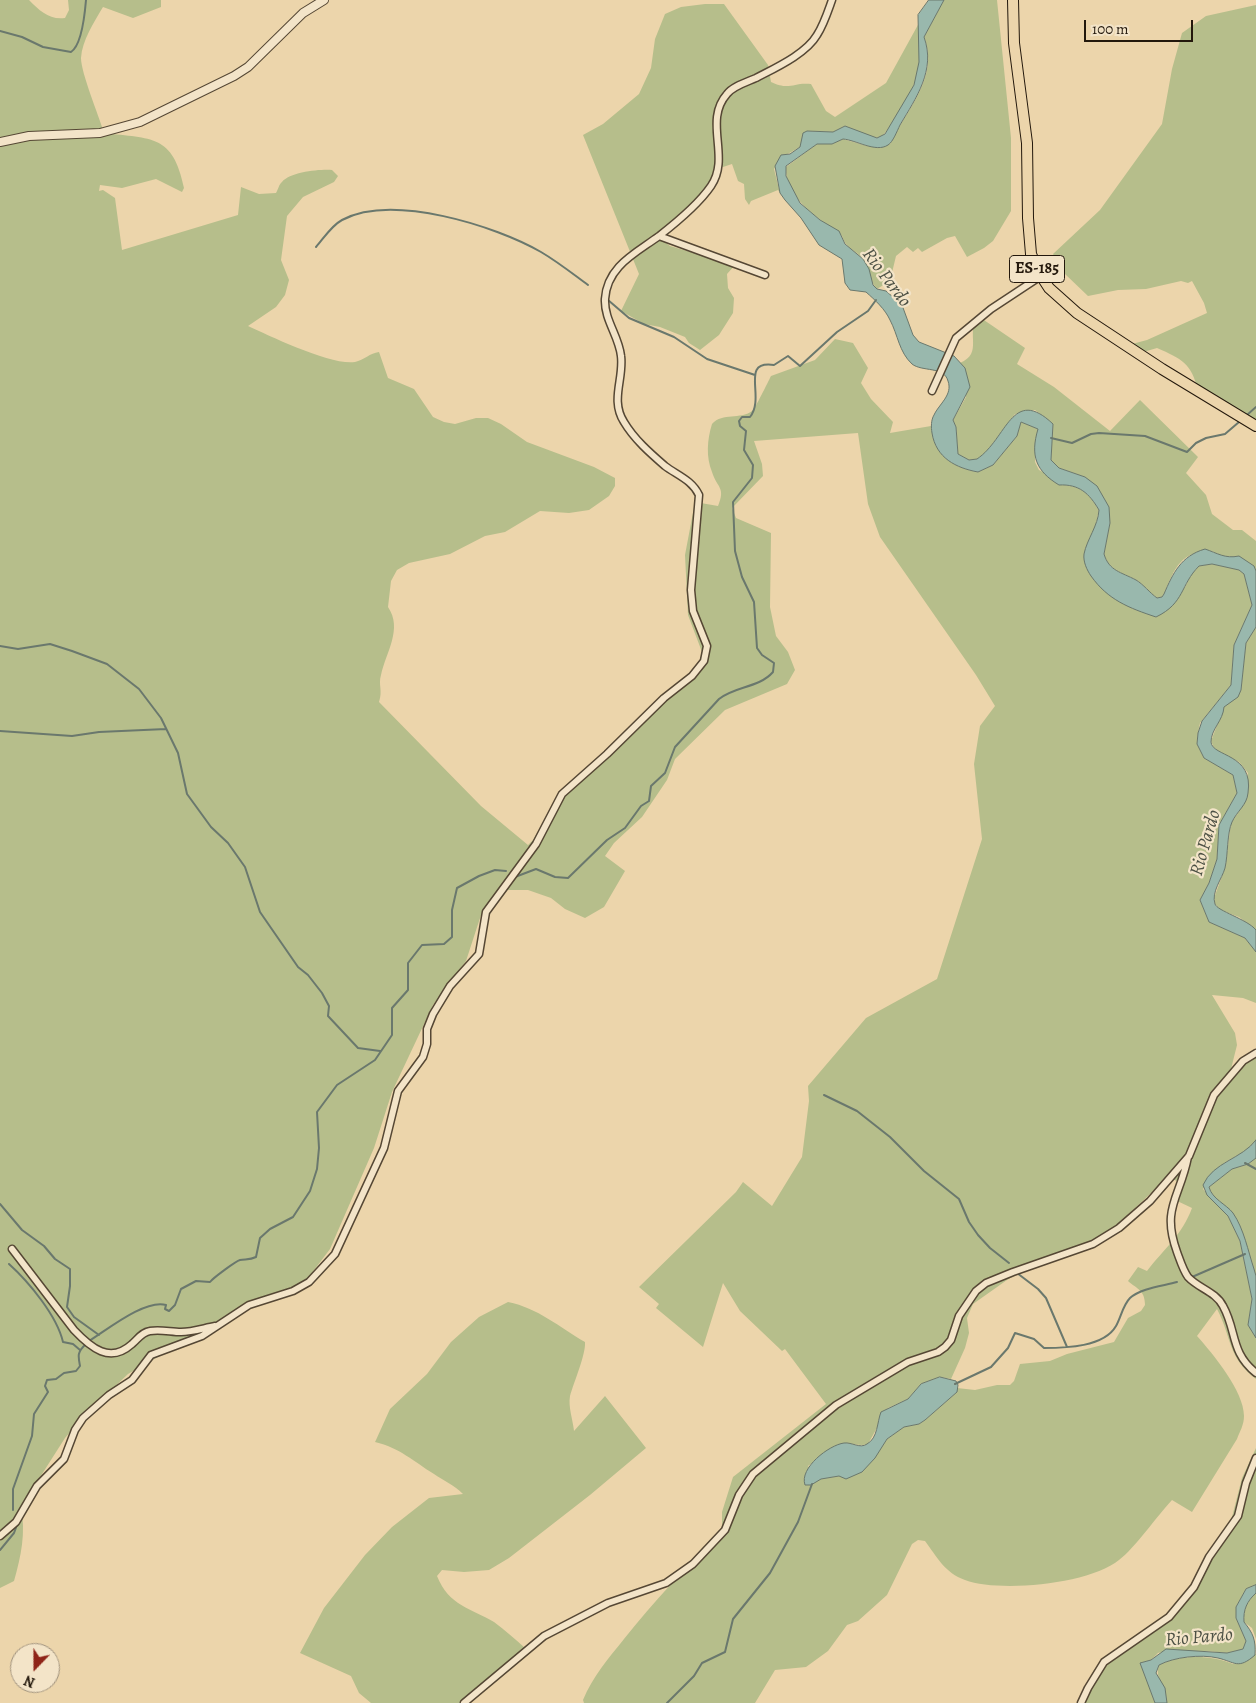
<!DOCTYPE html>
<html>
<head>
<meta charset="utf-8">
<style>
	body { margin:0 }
	#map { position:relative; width:1256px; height:1703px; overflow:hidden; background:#ecd5ab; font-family:Alegreya,serif }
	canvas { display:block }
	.north { position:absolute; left:10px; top:1643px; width:50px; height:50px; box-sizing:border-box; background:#f3e4c8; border:1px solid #a0927d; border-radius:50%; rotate:202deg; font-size:14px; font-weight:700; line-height:20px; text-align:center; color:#23180c }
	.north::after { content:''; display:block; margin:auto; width:18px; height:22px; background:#8f2418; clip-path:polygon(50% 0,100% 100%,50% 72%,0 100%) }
	.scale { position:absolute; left:1084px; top:20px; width:109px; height:22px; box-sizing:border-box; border:2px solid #23180c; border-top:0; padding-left:6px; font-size:15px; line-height:18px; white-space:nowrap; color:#23180c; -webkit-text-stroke:4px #f3e4c8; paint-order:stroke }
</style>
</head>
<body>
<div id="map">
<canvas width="1256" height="1703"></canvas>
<div class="north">N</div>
<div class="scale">100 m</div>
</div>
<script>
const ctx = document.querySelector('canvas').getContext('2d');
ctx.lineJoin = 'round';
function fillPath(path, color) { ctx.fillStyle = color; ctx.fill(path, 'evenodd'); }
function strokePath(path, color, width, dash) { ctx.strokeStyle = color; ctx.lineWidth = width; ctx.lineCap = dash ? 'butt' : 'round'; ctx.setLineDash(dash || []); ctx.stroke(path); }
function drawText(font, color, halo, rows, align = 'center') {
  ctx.font = font + ' Alegreya,serif'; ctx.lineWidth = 4.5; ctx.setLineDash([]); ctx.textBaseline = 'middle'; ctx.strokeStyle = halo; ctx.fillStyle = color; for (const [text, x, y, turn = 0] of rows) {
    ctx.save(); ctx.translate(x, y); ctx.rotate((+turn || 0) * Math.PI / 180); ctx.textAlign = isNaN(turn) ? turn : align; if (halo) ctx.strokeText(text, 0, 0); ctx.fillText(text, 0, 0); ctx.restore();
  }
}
fillPath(new Path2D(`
	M0,0H29C40,11 49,20 65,18L69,10L68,0H161V7L133,18L103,7C94,22 82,41 81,58C81,73 99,116 104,133C152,139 173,134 184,188L182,192L156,179L122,188L100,185L99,191L103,190L115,198L122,250L238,215L241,187L259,194L276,193C278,190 279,184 282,182C290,172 320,169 332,170L338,176L334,182L303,197L287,216L281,260L289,280L285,295L276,307L248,326C270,336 332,366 355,362C364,360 370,353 379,352L388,378L414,389L433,417L444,422L455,424L476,418H488L501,424L527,442L594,467L615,478V486L609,496L589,510L569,513L540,511L505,532L485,536L450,554L409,563L397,570L391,581L388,607C403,629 386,652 381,675C378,685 383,690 379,702L481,806L528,845L533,840L562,791L697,672L702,652L688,615L685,555L695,502L718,506C726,487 717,488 712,472C706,457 707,440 712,424C723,412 740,420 752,411C755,409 768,382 771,376L815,360L835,339L853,343L868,368L861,383L871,399L893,422L890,433L931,426C935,454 951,467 978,472L993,465L1017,436L1021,422L1038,429L1035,462L1039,470L1049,475L1059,485C1079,484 1089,493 1099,510L1095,529L1084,556L1156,617L1185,587L1192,573L1199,566L1212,564L1239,570L1244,574L1252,605L1234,645L1231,685L1200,723L1198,733L1197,744L1204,758L1233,775L1237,793L1219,825L1217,859L1209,883L1200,900L1209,922L1245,938L1256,952V1003L1243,998L1212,995L1235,1033L1237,1045L1231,1069L1256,1055V1140L1249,1149L1224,1163L1203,1189L1228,1216L1240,1241L1252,1299L1248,1325L1256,1338V1379C1227,1357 1232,1337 1217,1309L1197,1336C1213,1354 1244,1391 1244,1416C1244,1425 1240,1431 1237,1439L1192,1512L1172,1500C1157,1516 1135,1548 1119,1560C1090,1584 1000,1593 965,1580C945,1573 937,1557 925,1541L918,1540L912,1544L887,1595L858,1621L847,1625L828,1651L806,1667L775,1670L755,1703H584L583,1700C593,1676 608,1659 624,1639C654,1601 688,1566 722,1530V1512L733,1477L826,1404L785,1349L782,1351L740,1311L723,1283L703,1347L656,1308L659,1304L639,1287L736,1192L743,1182L772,1206L802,1157L809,1101L808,1086L866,1018L937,979L982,839L974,764L980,726L995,706L976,675L880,537L868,504L858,433L754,441L762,464L763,476L732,508L736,518L771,533L770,607L776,636L788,652L795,670L787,684L725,710L675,759L667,780L642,817L614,843L605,856L625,871L604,907L585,918L565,909L551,898L528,890H507L498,893L486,907L481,915L466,961L433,1005L392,1092L374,1148L330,1249L305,1282L283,1296L240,1313L177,1346L128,1374L83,1417L65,1438L21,1507C26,1533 21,1556 14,1581L0,1588ZM1168,1177L1179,1182L1173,1199L1192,1208C1182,1235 1164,1249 1147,1271L1138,1267L1128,1281C1137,1289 1145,1290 1145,1305L1141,1311L1128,1318L1114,1342L1067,1354L1050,1361L1020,1364L1014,1381L1010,1385H997L975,1390L957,1388V1392L925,1420L919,1424L904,1427L887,1439L882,1446L839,1476L821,1479L808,1466C820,1458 829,1447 843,1444C851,1442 859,1447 868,1444L888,1408L908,1399L921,1384L940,1377L951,1379L965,1348L969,1333L967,1318L973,1304L1007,1280L1028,1268L1086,1245L1116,1226Z
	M944,0H997L1011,138V211L993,241L984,248L967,257L955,236L947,238L922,252L918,248L913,252L907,247L896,256L890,281L877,289C869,281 871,270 864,260C856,250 846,249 842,236C819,218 785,199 786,167L817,144H832L843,139L867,146L890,144C906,110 940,77 924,37Z
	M705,4H724L768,65L771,82C790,91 793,82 811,84L826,111L835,117L886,83L919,23C920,38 922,58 918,73C913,93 894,122 881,138L869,137L845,126L833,132L807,131L800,147L784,156L774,169L780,193L778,190L751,201L749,205L745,199L744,184L738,181L732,164L723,167L719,165L708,189L660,238L670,246L735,265L727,274L728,288L734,298L733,313L719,335L700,350L689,343L685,337L660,327L644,324L621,311L639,274L583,135L603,124L639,94L651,68L655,39L665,14L681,7Z
	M1256,5V427L1198,390C1191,363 1182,359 1157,348L1140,353L1132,344L1147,340L1207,313L1204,303L1192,281L1188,283L1181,281L1146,289L1118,290L1088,296L1065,274L1053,254L1100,210L1162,124L1172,69L1182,33L1206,16Z
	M978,316L1025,348L1017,364L1054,387L1110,431L1140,400L1198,457L1186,473L1206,495L1212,514L1233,530H1242L1256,541V571L1254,566L1239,557C1230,558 1220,558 1212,551C1181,551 1175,567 1164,594L1162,597L1157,598C1150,593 1143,584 1136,580C1121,572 1109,571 1104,554L1110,523L1085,477L1059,468L1051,460L1053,424L1035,410L1015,414L985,454L977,459L969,460L958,454L956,427L953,420L966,397L965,368L960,363C984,353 965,334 978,316Z
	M1256,627V930L1239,917L1220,910L1215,904L1214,898L1225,868L1231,823L1240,810L1248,773L1239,762L1215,750L1211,741L1224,707L1241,690L1246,643Z
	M1256,1158V1276C1248,1258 1246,1237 1237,1220C1230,1207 1213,1201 1209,1187L1232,1169L1248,1164Z
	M508,1302C538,1308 559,1327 585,1342C586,1354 574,1382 570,1396C568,1407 573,1420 574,1431L605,1396L646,1448L590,1495L509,1558L489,1570L464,1572L442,1570L437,1576C449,1606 471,1608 494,1622C505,1630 515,1639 525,1648L461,1703H371L359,1693L351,1676L300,1653L324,1608L365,1555L392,1527L429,1498L463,1494C454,1485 444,1481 434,1474C413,1461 400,1448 375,1442L376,1440L390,1409L427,1374L451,1342L479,1317Z
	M1256,1448V1585L1246,1589L1236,1607V1618L1246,1641L1243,1649L1227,1653L1207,1651L1185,1652L1174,1649L1158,1653L1151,1660L1141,1663L1155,1703H1077L1094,1670L1114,1650L1163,1618L1186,1592L1231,1521L1242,1478Z
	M1256,1593V1639L1252,1628L1244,1622C1243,1610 1247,1601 1256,1593Z
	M1256,1654V1703H1167C1167,1688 1154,1680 1159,1665C1180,1654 1212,1655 1233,1664Z`), '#b6be8b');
const water = new Path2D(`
	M929,0H944L924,37C936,70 916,98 900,125C897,131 893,142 888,145C876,153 856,140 843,139L832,144H817L786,166V176L800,203L820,220L839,231L845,244L863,259L869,269L873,285L877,289L886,291L902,305L913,335L919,342L954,356L965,368L970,387L953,420L956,427L958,454L969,460L977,459C1007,439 1012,385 1053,424L1051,460L1059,468L1085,477L1097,486L1109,507L1110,523L1104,554C1109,571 1121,572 1136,580C1143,584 1150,593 1157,598L1162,597L1164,594C1173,573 1181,556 1205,549C1217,553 1225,559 1239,556L1254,566L1256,571V627L1246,643L1241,690L1238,697L1224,707C1223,721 1211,729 1211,742C1212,757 1254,753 1248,793C1247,805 1237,811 1232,822C1227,833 1228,855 1225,868C1222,879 1211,892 1215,904C1217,911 1247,919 1256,930V952L1245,938L1209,922L1200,900L1209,883L1217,859L1219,825L1237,793L1233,775L1204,758L1197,744L1198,733L1202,721L1231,685L1234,645L1252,605L1244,574L1239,570L1212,564L1199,566C1180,585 1185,603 1156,617C1129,608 1108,600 1091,576C1087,570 1083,562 1084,554C1087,539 1098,526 1099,510C1089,493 1079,484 1059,485C1036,471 1030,456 1038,429L1021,422L1017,436L993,465L978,472C956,468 936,458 932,433C931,427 931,420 934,415C939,404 953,395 948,381C944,366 922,372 912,364C899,352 898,335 890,320C885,309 875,300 866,292L850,290L845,283L842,259L819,245L801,218L785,200L780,193L775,166L781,155L790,154L800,147L803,133L807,131L833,132L845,126L877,138L885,134L914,85L919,62L918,15Z
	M1256,1140V1158L1248,1164L1232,1169L1209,1187C1212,1199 1226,1204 1233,1213C1244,1229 1248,1251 1254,1269L1256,1276V1338L1248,1325L1252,1299L1240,1241L1228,1216L1207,1195L1203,1185C1213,1162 1242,1159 1256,1140Z
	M940,1377L956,1381L958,1385L957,1392L925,1420L919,1424L904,1427L887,1439L875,1458L862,1472L846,1479L839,1476L821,1479L811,1485H805C799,1468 829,1445 844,1443C852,1442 860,1449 867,1444C878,1438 877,1422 881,1412L908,1399L921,1384Z
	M1256,1585V1593C1247,1601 1243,1610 1244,1622C1253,1633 1256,1640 1255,1655C1238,1670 1235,1662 1218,1658C1201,1654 1174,1657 1159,1665L1156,1673L1165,1688L1167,1703H1155L1140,1663L1151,1660L1166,1649L1227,1653L1243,1649L1246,1641L1236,1618V1607L1246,1589Z`);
fillPath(water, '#99b8ad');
strokePath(water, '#6a786d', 1);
strokePath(new Path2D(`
	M0,31L22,37L43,47L71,52C82,45 85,12 86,0
	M316,247C324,238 331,226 342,220C392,193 496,226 541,252C558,262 573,274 588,285
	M608,300L629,318L674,337L707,359L755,375
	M1247,415L1256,407
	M1051,438L1072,443L1091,434L1099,433L1145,436L1187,452L1196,443L1206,438L1225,434L1239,422
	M0,646L18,649L50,644L72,651L107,664L139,689L161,718L178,753L187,794L211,827L228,843L245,867L260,912L298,967L308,975L322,993L329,1006L328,1016L358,1048L380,1051
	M0,731L72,736L99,732L166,729
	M515,877L536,869L555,877L568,878L607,840L625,828L641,806L649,801L651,786L665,773L675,747L719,699C735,686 759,688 773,672L774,663L762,655L757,648L754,602L742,577L735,551L733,502L752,478L753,465L744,450L746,431L740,426L739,421L742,417H750C766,397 739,360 774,365L788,356L800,366L837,332L868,311L876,300
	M824,1095L857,1111L890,1137L924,1171L959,1199L969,1222L978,1235L990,1248L1009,1263
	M1245,1163L1256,1169
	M0,1204L22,1230L44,1246L55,1259L70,1269V1286L67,1307L74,1317L99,1335
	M9,1264C29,1282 57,1316 63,1342L73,1344L80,1350
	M1017,1273L1038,1289L1046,1298L1067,1347
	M1192,1277L1245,1254
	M89,1341C107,1330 145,1299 166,1305L165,1309L169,1311L175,1305L181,1289L196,1281L210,1282C213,1278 236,1261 240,1260C246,1259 250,1260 256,1257L260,1238L270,1229L293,1217L310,1191L317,1169L319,1148L317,1112L337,1085L375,1060L392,1035V1008L408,990V963L422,945L444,944L452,937V910L457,888L479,876L495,870L506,871
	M955,1384L991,1367L1008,1348L1015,1333L1034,1339L1044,1348C1066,1348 1104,1347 1116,1326C1121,1317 1123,1305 1130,1298C1141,1288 1163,1286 1177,1282
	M13,1510V1489L32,1436L34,1414L48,1392L45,1386L47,1380L56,1379L64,1373L76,1371L80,1366C78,1356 77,1352 86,1344
	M0,1550L14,1533L17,1525
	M667,1703L694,1676L702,1663L725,1652L733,1619L770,1573L798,1522L812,1484`), '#6a786d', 2);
const minor = new Path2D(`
	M659,236L765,275
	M932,391L956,338L991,309L1041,276
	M1188,1157C1180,1198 1161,1208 1177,1252C1180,1260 1183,1270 1188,1277C1198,1288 1216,1292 1223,1306C1237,1331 1230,1352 1256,1373
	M12,1249L74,1330C91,1348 110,1364 132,1344C138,1339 142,1332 150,1331C160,1329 171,1332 181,1332C192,1332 204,1328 215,1326
	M0,1536L16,1522L37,1486L64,1459L75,1430L83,1418L109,1395L132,1380L151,1355L202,1336L249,1305L293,1291L309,1282L335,1254L384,1148L398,1091L423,1057L427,1044V1029L433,1014L450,986L479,954L486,912L536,844L562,794L607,754L664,698L692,676L704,661L707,646L693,611L691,590L699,495C692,480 677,475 665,466C650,453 634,439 624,422C610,400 624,379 621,356C619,336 604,320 605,299C607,266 636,253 659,236C677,222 698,205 711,186C731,157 703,121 727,94C733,86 747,82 756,78C775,68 806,54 817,35C824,24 828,11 832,0
	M464,1703L544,1636L608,1603L666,1583L693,1564L725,1530L739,1495L753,1474L836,1405L908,1362L938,1352L945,1347L951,1340L959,1316L976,1291L986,1283L1013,1272L1093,1244L1119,1228L1150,1201L1189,1156L1214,1095L1243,1061L1256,1053
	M1081,1703L1088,1688L1104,1662L1169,1617L1194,1587L1209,1557L1238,1516L1246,1483L1256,1458`);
const tertiary = new Path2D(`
	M0,142L29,136L100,133L140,122L234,76L248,67L303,13L324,0`);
const primary = new Path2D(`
	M1013,0L1014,43L1027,143L1028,218L1031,254L1038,271L1049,288L1077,313L1162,369L1256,426`);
strokePath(minor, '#554734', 9);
strokePath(tertiary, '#554734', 10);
strokePath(primary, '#23180c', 12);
strokePath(minor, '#f3e4c8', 6);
strokePath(tertiary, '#f3e4c8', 8);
strokePath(primary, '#ecd5ab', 10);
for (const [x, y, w] of [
	[1037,269,55]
]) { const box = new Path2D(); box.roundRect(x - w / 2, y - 13.5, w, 27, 4); ctx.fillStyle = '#f3e4c8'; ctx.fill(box); strokePath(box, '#23180c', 1); }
drawText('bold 16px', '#23180c', null, [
	["ES-185",1037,269]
]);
drawText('italic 19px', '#4c5044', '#f3e4c8', [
	["Rio Pardo",886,278,53],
	["Rio Pardo",1206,843,-74],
	["Rio Pardo",1199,1638,-5]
]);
</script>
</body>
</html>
